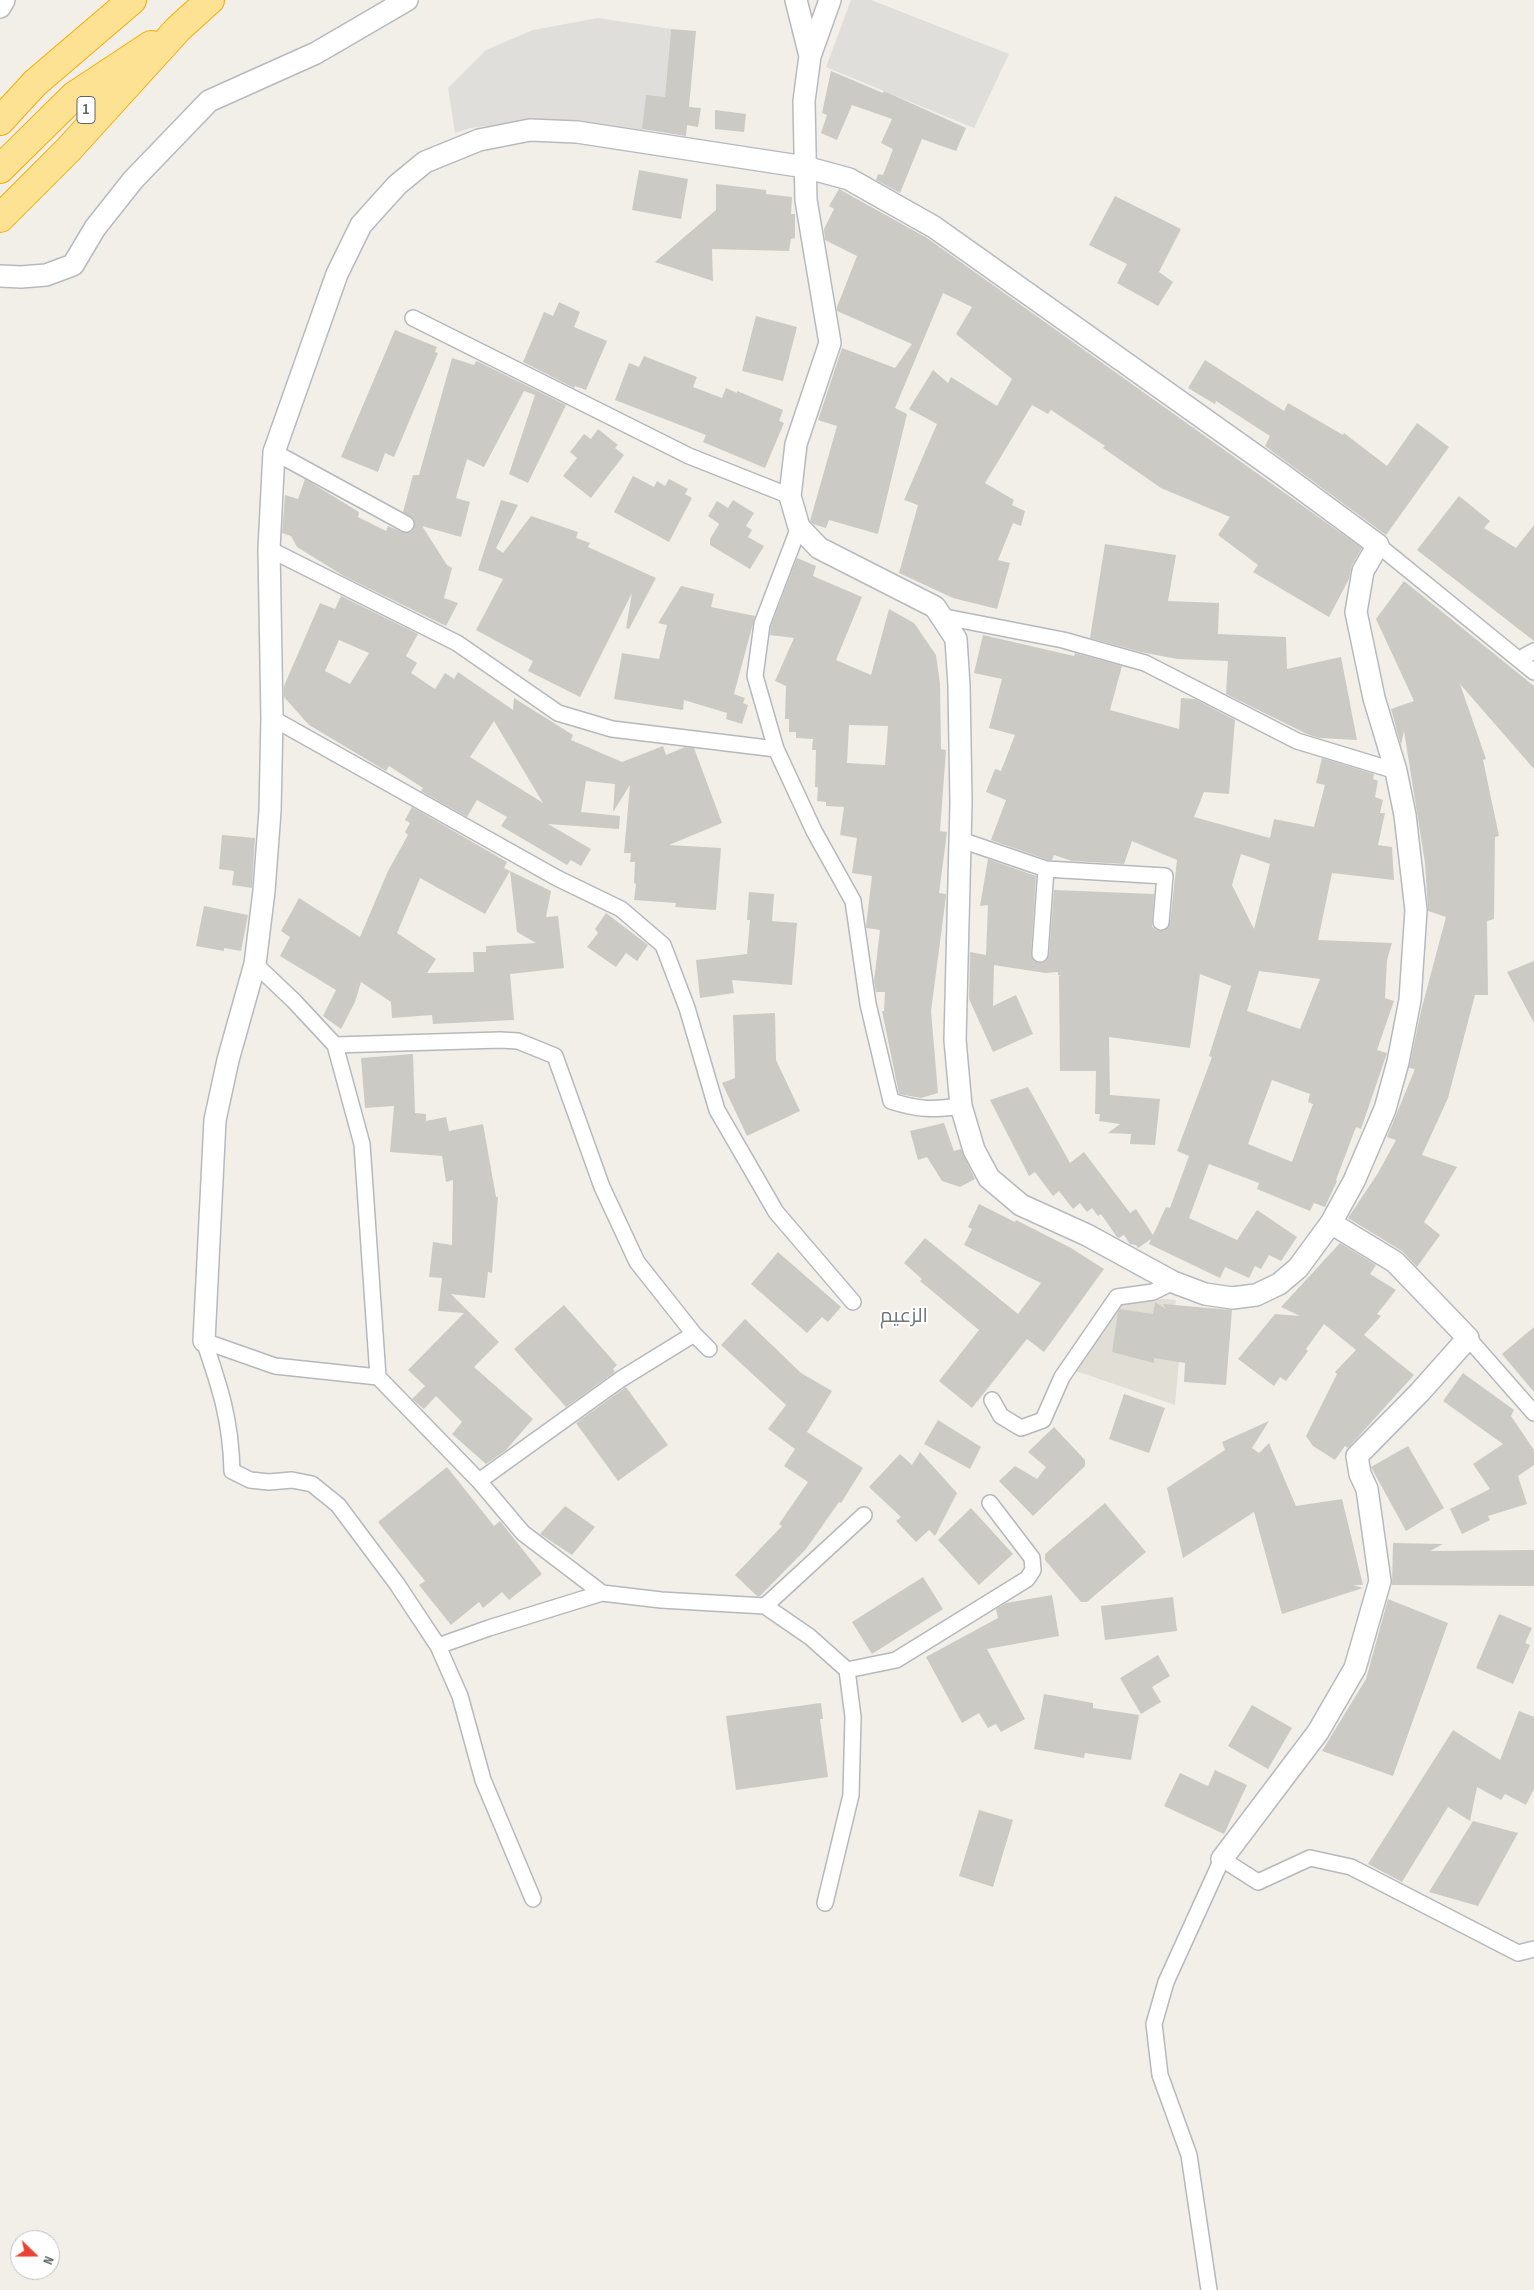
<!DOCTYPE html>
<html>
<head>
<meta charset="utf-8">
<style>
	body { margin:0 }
	#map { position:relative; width:1534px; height:2290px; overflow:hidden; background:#f1efe8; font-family:"Sofia Sans Condensed",sans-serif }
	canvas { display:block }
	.north { position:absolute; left:10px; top:2230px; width:50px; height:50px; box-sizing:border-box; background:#fff; border:1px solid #bfc1c3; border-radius:50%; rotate:112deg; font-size:14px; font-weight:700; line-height:20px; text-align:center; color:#5f6368 }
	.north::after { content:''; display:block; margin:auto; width:18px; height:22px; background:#ea4335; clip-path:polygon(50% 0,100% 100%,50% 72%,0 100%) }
</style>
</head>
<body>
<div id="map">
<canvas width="1534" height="2290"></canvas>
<div class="north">N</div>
</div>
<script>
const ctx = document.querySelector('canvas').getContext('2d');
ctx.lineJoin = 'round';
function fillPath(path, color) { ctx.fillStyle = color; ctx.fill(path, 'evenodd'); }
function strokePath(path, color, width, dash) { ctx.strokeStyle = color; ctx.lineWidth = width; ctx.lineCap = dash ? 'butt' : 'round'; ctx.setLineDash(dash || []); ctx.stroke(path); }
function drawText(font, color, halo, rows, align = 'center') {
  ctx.font = font + ' "Sofia Sans Condensed",Cairo,sans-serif'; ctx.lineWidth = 4; ctx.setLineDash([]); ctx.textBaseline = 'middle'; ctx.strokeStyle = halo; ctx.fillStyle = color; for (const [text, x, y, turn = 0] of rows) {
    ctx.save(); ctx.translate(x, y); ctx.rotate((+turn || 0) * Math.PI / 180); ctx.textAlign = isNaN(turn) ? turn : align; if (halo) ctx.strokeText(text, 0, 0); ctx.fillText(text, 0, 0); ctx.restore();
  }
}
fillPath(new Path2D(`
	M851,0H871L1009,54L974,128L826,67Z
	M598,18L671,29L665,97L646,96L642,136L547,119L470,128L455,133L448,88L486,50L533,30Z`), '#e0deda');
fillPath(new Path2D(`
	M1154,1298L1176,1300L1174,1316L1183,1317L1175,1405L1073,1370L1119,1302Z`), '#e1ded6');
fillPath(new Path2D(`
	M671,29L696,31L689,107L701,108L698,127L687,125L686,136L642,129L646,95L665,97Z
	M831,71L883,93L884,91L966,128L956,151L922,139L900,193L876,180L878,174L883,175L893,149L881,143L892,119L852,105L837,140L821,133L827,115L822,113Z
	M715,110L746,114L744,132L715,129Z
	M639,170L688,179L681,219L632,210Z
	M716,184L766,190V194L792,197L791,214H795V238L791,239L789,251L712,249L713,281L655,262L716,210Z
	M839,189L927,238L1362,548L1352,565L1349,579L1329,617L1253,572L1258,565L1218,535L1230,517L1161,488L1103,448L1105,446L1051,410L1048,414L1032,405L985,483L1014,500L1012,505L1025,511L1021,526L1013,523L998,560L1010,563L997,609L953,598L899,573L918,505L904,500L937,424L909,409L933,370L948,383L951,377L997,406L1012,379L956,334L972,307L943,293L895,408L907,414L878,534L829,520L826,528L813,524L810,521L837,426L818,420L842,348L895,368L912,344L837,311V307L857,256L825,240L824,229L834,209L829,206Z
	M1115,196L1181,229L1159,272L1173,282L1158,306L1117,283L1127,264L1089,245Z
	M559,302L580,312L574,327L607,341L586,390L575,386L574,388L523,362L544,312L553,316Z
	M756,316L797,327L783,381L742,371Z
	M395,330L437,347L435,352L438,353L394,457L385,453L378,472L341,457Z
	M644,356L697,377L693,387L722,398L726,388L737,393V391L783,410L779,421L784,423L765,468L703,442L706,435L615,400L629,363L639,367Z
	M452,358L474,365L476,361L479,362L566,405L528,483L509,474L535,395L524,391L484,467L467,459L456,498L470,502L461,537L422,526L447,565L452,568L444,598L458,603L446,626L344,576L297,547L291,536L282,533L285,495L298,499L305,479L359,512L358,517L386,531L388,526L402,532H411L414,528V520L403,512L413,475H419Z
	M1205,360L1284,411L1288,403L1343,435L1344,433L1387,466L1417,423L1449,447L1386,535L1265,446L1270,436L1216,401L1215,404L1188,388Z
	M598,429L618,445L615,448L624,455L591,498L563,476L577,458L570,452L584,434L591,439Z
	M633,476L654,487L657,481L665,486L669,479L688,489L685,494L692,498L669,542L614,512Z
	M1459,496L1490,521L1484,528L1516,548L1534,525V641L1417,550Z
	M501,500L518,505L496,548L503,553L531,516L578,532L576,538L590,543L588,547L656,578L629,629L626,628L632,593L580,697L528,671L533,661L476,630L503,579L478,570Z
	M733,500L754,513L746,526L752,530L748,537L764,546L750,569L710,545V539L719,524L708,516L717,501L728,508Z
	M1105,544L1176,555L1168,601L1219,603L1218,634L1286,637L1287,669L1341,657L1357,740L1319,738L1307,734L1226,694L1228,661L1177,659L1141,652L1090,638Z
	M797,558L816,566L813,576L862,597L836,660L871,675L889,609L914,623L936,655L940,684L941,749L946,750L940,831L947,832L939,893L946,894V896L931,1011L938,1093L921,1098L899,1094L882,1011H884L885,992H876L874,981L880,930L866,928V926L872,876L852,873L857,838L840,835L844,807L826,806V802L817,801L818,787H815L816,750H812L813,739L796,738V732H789V719H785L786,686L775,681L794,638L770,635L771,626ZM849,725L888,726L885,765L847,763Z
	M1404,581L1534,686V769L1460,684L1486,759L1483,760L1499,836L1495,837L1494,919L1487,921L1488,995H1475L1448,1098L1422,1155L1457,1167L1424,1222L1440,1235L1417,1267L1402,1251L1348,1218L1378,1173L1396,1140L1387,1137L1415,1069L1409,1068L1421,1011L1446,917L1428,911L1425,863L1404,731L1401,745L1391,709L1414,701L1376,619Z
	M681,586L714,594L711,607L755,616L734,694L745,698L743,703L748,705L742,724L726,719L727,713L684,700L683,710L614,699L622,653L659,659L667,625L658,623Z
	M341,596L418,634L406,656L417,663L411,673L435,689L445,673L454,679L458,672L513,710L514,698L573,735L571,740L622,762L663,746L666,755L685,747L694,748L722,823L669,845L721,848L716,910L675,907L676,903L634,900L636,884L634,883L635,862H630L631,853H624L630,785L613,812L615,784L586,781L581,812L620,816L619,829L548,824L591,849L581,866L571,860L567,865L501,826L507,817L477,800L467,817L421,791L423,788L389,766L386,771L309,725L284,697V686L320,603L335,609ZM339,640L369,653L350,684L325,671ZM494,721L543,803L470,757Z
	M983,635L1074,656L1075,653L1122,666L1110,710L1179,729L1181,698L1195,699L1235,720L1229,794L1204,792L1194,817L1270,838L1274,819L1314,827L1325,785L1316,783L1322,758L1374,774L1373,779L1378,781L1375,797L1383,800L1380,813H1385L1378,845L1392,847L1394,880L1332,873L1318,940L1392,943L1387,960L1385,998L1394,1001L1377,1050L1387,1053L1361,1129L1356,1127L1336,1180L1337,1181L1325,1207L1314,1203L1310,1211L1257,1189L1259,1183L1209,1164L1189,1218L1237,1240L1257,1210L1297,1237L1281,1261L1269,1255L1261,1269L1255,1266L1249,1278L1225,1267L1220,1278L1149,1244L1151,1239L1138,1248L1136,1245L1130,1244L1124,1235L1119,1238L1117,1237L1101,1214L1098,1216L1092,1208L1087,1212L1080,1203L1073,1209L1059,1191L1053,1196L1035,1172L1029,1176L990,1100L1028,1087L1070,1163L1084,1152L1130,1213L1136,1209L1153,1235L1166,1207L1170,1208L1189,1156L1177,1151L1212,1057L1209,1056L1231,986L1200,974L1190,1048L1109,1037L1110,1095L1160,1099L1155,1145L1130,1144L1131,1134L1108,1133L1120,1124L1099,1121L1100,1114H1095L1096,1071H1060L1059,976L1061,975H1058V972L1045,973L994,965L993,1006L1016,995L1033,1034L993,1052L969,999L970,952L986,955L988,905L980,906L988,859L1036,876L1031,953L1034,961L1040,963L1047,960L1049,955L1054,890L1154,894L1152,926L1156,930L1164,931L1170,923L1177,860L1132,841L1124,864L1072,861L1054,855L1052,860H1048L991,840L1006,800L986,792L995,769L1001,771L1015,735L989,728L1002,679L974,673ZM1241,854L1270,864L1254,929L1232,885ZM1259,971L1320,979L1300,1029L1247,1011ZM1272,1080L1310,1094L1308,1102L1313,1104L1292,1162L1248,1144Z
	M412,807L507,862L504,868L510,871L485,914L420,878L397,933L436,959L427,973L474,972L473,952H486V946L536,943L517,932L510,871L551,891L546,917L558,916L564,968L510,974L514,1020L433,1024L432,1015L392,1018L391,1002L361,982L355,1002L341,1029L323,1016L336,990L280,956L290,937L281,931L299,898L360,937L388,871L408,835L405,832L410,823L405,820Z
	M222,835L255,838L252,888L232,885L234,871L219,869Z
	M749,892L774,894L772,921L797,923L792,985L732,980L734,993L700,998L696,960L747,954L750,920H747Z
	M204,906L248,915L241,951L224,948V951L196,946Z
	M606,913L648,945L637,961L626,953L616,967L587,947L598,933L595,929Z
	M1534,961V1023L1507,972Z
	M775,1013L776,1060L800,1111L747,1136L722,1083L735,1078L733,1015Z
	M413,1054L415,1113L426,1114V1121L446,1117L449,1131L483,1124L496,1197H498L492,1273L488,1272L485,1298L451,1294L499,1342L474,1367L533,1419L506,1450L486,1464L452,1434L462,1422L436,1396L424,1409L412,1399L425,1386L408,1370L464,1313L438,1311L442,1278L429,1277L433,1242L452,1245L453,1180L446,1182L442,1156L390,1152L394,1106L365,1108L361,1058Z
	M944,1123L954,1151L961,1149L975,1179L960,1187L942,1181L927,1157L918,1160L910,1131Z
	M979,1204L1015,1222L1016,1220L1071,1248L1104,1269L1044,1352L1027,1339L972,1408L939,1381L979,1330L920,1281L922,1279L904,1263L925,1238L1018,1314L1041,1283L964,1245L972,1229L968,1227Z
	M1340,1243L1376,1265L1370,1274L1396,1290L1377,1314L1381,1316L1364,1335L1414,1375L1348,1448L1345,1446L1335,1460L1313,1446L1306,1436L1337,1374L1335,1372L1356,1350L1324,1324L1306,1349L1308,1351L1286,1381L1280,1377L1274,1386L1238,1359L1275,1314L1300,1316L1281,1307Z
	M778,1252L841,1307L828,1322L822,1317L807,1333L751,1284Z
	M1155,1302L1166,1309L1163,1304L1232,1310L1226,1385L1184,1382L1185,1363L1154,1358V1363L1112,1352L1118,1312L1120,1309L1153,1314Z
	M564,1305L617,1365L613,1369L615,1372L566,1407L514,1349Z
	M745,1319L801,1373L832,1391L807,1432L863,1468L841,1503L839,1502L806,1549L760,1596H757L735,1575L782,1526L779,1524L808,1482L784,1466L795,1449L768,1429L786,1405L721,1345Z
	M1534,1327V1392L1502,1354Z
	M1463,1373L1514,1410L1511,1416L1534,1450V1465L1518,1476L1527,1504L1488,1516L1490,1520L1462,1534L1450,1509L1490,1489L1473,1464L1503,1444L1443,1401Z
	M626,1387L668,1445L618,1481L576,1423Z
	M1124,1394L1165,1408L1149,1453L1109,1439Z
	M938,1420L981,1447L970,1469L924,1444Z
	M1269,1421L1252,1448L1259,1453L1269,1443L1296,1506L1342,1499L1363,1585H1353L1363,1588L1282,1614L1254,1512L1183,1558L1167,1488L1225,1450L1222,1442Z
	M1054,1427L1085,1460V1466L1033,1516L999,1481L1015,1466L1037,1479L1046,1467L1028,1452Z
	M1408,1446L1444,1508L1406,1531L1371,1467Z
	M920,1452L957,1493L935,1536L929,1530L916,1542L896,1521L901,1517L869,1487L900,1454L912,1465Z
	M447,1467L494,1526L500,1521L542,1574L509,1600L502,1592L483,1608L479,1602L451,1625L419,1585L425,1581L378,1522Z
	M1105,1503L1146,1552L1087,1602H1081L1045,1560V1554Z
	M565,1506L595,1527L572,1555L540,1534Z
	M971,1508L1013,1554L979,1585L938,1540Z
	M1393,1543L1443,1544L1430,1551L1534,1550V1586L1392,1585Z
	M923,1577L943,1609L872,1654L852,1622Z
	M1052,1595L1059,1636L987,1649L1025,1719L1001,1732L996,1724L988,1728L979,1713L962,1723L926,1657L998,1618L996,1609L1006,1603Z
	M1173,1597L1177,1631L1105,1640L1101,1606Z
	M1388,1599L1448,1623L1393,1776L1322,1751L1366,1679Z
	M1499,1614L1532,1628L1525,1643L1530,1645L1513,1684L1476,1668Z
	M1158,1655L1170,1676L1152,1687L1161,1702L1141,1714L1120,1678Z
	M1044,1694L1093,1703V1708L1139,1715L1131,1760L1085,1753L1084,1758L1034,1749Z
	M821,1703L823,1719H820L828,1777L736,1790L726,1716Z
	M1252,1705L1292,1728L1268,1769L1228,1746Z
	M1519,1711L1534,1717V1789L1526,1805L1505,1794L1501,1800L1477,1787L1470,1821L1448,1807L1402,1882L1368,1864L1453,1730L1500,1760Z
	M1215,1770L1247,1785L1224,1834L1164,1806L1180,1773L1208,1786Z
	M979,1810L1013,1820L993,1887L959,1876Z
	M1473,1821L1518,1833L1478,1906L1429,1892Z`), '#cccac5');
const street = new Path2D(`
	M413,318L689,456L790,496
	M274,452L406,524
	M799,527L762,624L755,676L776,749L814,831L853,901L868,1004L891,1101C919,1110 933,1110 961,1106
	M1378,545L1534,672
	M269,549L457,643L558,713L612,729L776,749
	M940,616L1063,640L1145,663L1297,741L1396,771
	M1519,659L1534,651
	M272,718L557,878L621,909L663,945L687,1008L717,1110L776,1212L853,1302
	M958,839L1046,869L1040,954
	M1046,869L1165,876L1161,922
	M255,964L294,1001L335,1045L362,1144L378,1377L479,1481L523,1533L602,1593L661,1600L765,1606L810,1637L847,1670L853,1717L851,1795L825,1903
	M335,1045L500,1040L518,1041L555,1056L602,1187L637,1262L694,1334L709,1349
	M1468,1338L1534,1413
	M204,1341C220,1387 231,1421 232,1471L250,1480L269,1482L292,1480L312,1484L338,1505L397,1584L438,1646L489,1628L602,1593
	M204,1341L275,1366L378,1377
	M992,1400L1001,1416L1021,1428L1043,1420L1062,1377L1117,1297L1153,1292L1173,1282
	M479,1481L621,1379L694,1334
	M765,1606L864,1515
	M438,1646L460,1696L483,1780L533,1899
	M847,1670L896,1660L1027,1579L1033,1570L1032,1558L990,1503
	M1209,2290L1189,2155L1160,2075L1154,2024L1166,1982L1222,1859L1258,1882L1310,1858L1351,1867L1518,1953L1534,1949`);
const secondary = new Path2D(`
	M796,0L810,56
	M0,7L4,0
	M0,276L21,277L46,275L73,265L95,228L133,180L209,101L316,53L407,0
	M204,1341L215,1120L228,1060L255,964L264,891L270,811L272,718L269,549L274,452L337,274L361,225L397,185L425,162L479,140L530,130L577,132L805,167L849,179L934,227L1279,472L1378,545L1363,571L1356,612L1374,698L1396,771L1405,815L1416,910L1410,1000L1398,1062L1385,1109L1354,1181L1331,1223L1298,1268L1279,1284L1256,1295L1232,1298L1205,1294L1173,1282L1087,1235L1021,1205L989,1178L974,1150L961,1106L955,1040L961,803L959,686L956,639L935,607L819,548L799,527L790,496L796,444L830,343L806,200L804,101L810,56L830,0
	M1222,1859L1318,1732L1355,1668L1380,1581L1367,1489L1360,1474L1357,1456L1420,1392L1468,1338L1395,1262L1331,1223`);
const highway = new Path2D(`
	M0,121L35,83L132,0
	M0,169L74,96L151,45
	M0,218L68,150L178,29L210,0`);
strokePath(street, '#b5b8bc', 18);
strokePath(secondary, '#b6babf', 24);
strokePath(highway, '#f9ab00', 30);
strokePath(street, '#fff', 15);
strokePath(secondary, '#fff', 21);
strokePath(highway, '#fde293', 28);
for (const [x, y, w] of [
	[86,110,18]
]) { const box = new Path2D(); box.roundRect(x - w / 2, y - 13.5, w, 27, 4); ctx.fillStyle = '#fff'; ctx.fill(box); strokePath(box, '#5f6368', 1); }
drawText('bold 16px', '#5f6368', null, [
	["1",86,110]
]);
drawText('20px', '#70757a', '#fff', [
	["الزعيم",904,1317]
]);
</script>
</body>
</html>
